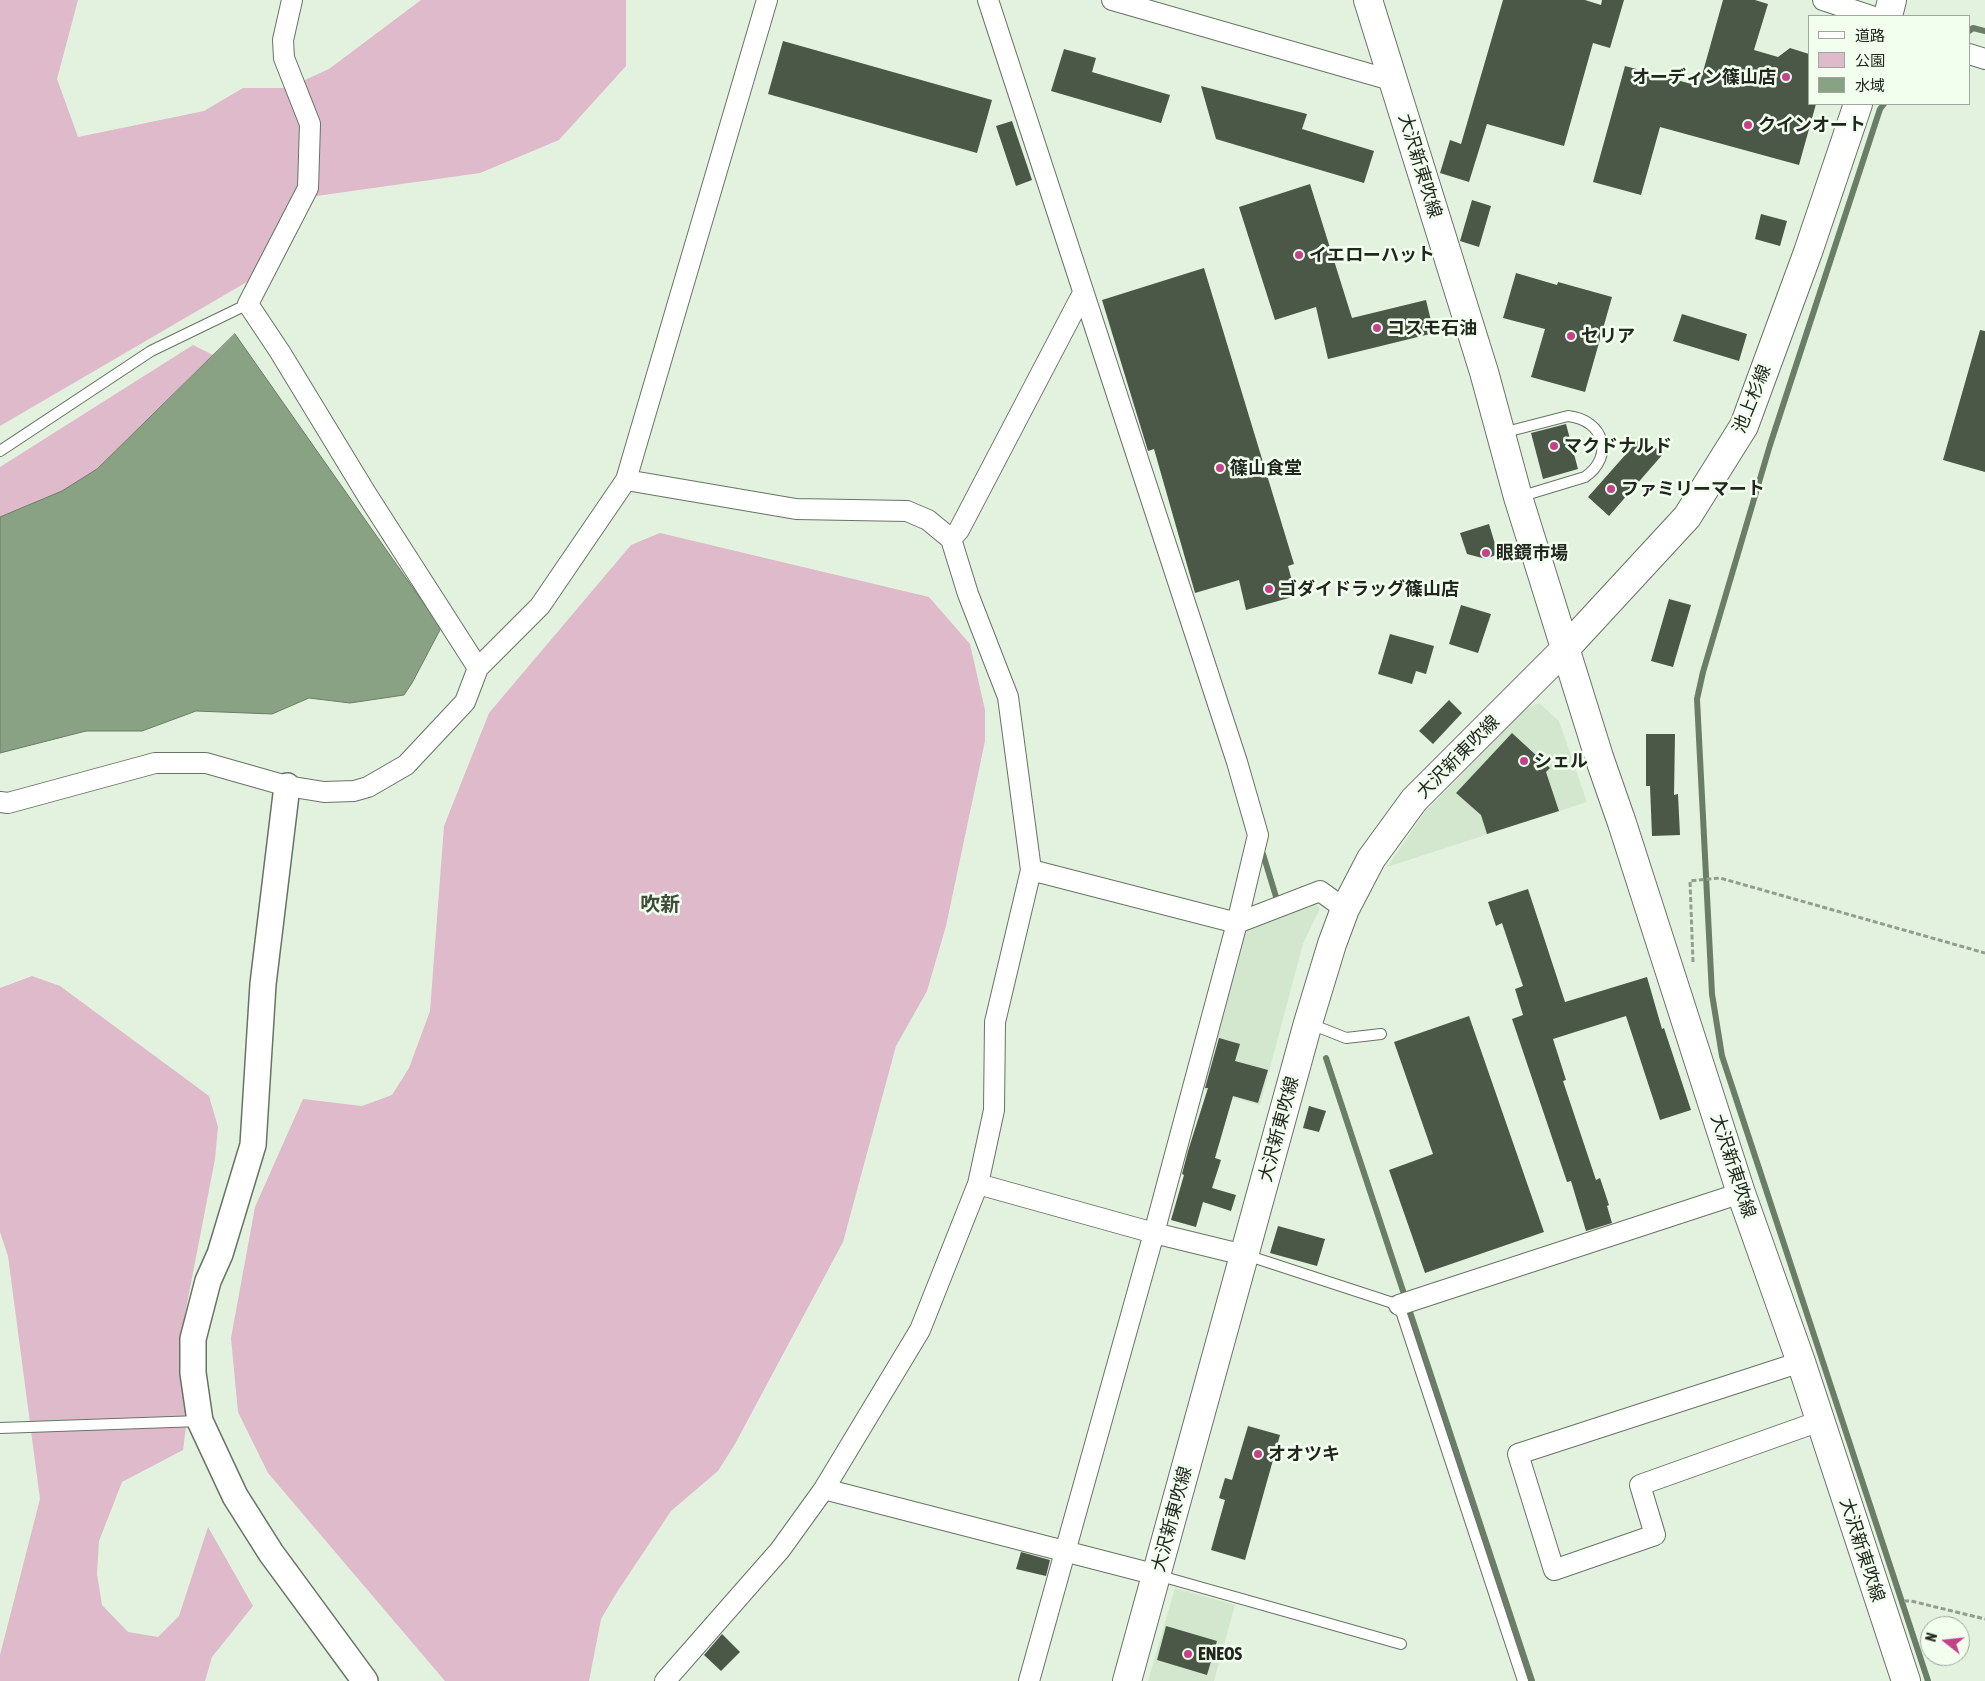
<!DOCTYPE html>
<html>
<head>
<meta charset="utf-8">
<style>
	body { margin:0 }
	#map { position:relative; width:1985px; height:1681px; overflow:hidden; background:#e3f2df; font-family:"Asap Condensed","Noto Sans JP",sans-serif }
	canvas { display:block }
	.legend { position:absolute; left:1808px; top:15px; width:162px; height:90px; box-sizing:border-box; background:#f2ffef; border:1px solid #9ea89c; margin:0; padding:6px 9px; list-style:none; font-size:15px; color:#21261f }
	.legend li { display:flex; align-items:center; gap:10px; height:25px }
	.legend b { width:25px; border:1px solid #9ea89c }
	.north { position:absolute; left:1920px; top:1616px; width:50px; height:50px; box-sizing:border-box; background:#f2ffef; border:1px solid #9ea89c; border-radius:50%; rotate:286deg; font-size:14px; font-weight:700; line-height:20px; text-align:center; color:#21261f }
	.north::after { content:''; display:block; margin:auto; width:18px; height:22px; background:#c44289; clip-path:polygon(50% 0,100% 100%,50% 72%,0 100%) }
</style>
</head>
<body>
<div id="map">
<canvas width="1985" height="1681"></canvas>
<ul class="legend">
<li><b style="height:6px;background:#fff"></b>道路</li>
<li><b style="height:14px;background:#debaca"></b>公園</li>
<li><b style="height:14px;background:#8aa284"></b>水域</li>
</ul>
<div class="north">N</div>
</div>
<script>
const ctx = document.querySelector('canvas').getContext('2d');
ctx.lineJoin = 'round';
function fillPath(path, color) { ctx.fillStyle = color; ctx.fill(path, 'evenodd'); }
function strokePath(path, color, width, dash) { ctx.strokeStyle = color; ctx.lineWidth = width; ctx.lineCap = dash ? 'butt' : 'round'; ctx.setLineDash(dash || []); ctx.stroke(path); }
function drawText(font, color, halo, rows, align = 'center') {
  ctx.font = font + ' "Asap Condensed","Noto Sans JP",sans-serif'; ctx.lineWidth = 5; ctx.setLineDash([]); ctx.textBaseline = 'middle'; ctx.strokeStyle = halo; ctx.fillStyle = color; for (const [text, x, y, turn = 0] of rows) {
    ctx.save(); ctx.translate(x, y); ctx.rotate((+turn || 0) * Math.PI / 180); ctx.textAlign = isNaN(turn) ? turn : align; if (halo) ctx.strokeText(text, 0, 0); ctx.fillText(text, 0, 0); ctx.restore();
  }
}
fillPath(new Path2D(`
	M1539,703L1559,721L1587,802L1387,867L1424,813L1525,709Z
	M1316,904L1320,908L1303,944L1260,1105L1201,1089L1246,929Z
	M1175,1588L1235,1605L1214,1681H1148Z`), '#d3e7ce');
fillPath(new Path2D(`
	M0,0H78L57,79L78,137L204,111L243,88H287L329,69L421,0H626V66L559,140L480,173L295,199L269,269L0,426Z
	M193,345L213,355L97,469L62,491L0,517V467Z
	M660,533L929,597L970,644L985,710V741L946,926L927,991L896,1046L843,1242L735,1444L718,1471L671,1511L617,1592L601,1619L589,1681H445L268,1473L238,1412L231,1338L255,1207L303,1099L362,1106L392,1095L409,1068L430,1011L444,826L489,713L631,545Z
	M32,976L60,986L209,1096L218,1127L215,1159L185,1314L193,1373L183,1450L122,1482L99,1541L97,1574L102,1605L128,1632L158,1637L179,1616L208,1527L253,1606L212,1657L205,1681H0V1655L40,1499L8,1256L0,1232V988Z`), '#debaca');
const water = new Path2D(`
	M235,334L441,628L412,683L404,695L350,703L309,698L272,714L196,711L142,731H86L0,753V517L62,491L97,469Z`);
fillPath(water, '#8aa284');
strokePath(water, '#6a7d66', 1);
strokePath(new Path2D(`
	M1969,31L1973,28L1985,31
	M1884,104L1880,109L1770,445L1703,672L1697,699L1712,994L1722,1056L1928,1681
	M1263,854L1277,900
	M1326,1058L1532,1681`), '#6a7d66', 6);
fillPath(new Path2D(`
	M1503,0H1585L1601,5L1602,0H1624L1610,48L1593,43L1564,146L1487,124L1469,182L1440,173L1450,140L1461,144Z
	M1723,0H1755L1768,4L1754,50L1778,57L1790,48L1809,54V104H1816L1799,165L1660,127L1641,195L1593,182L1625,66L1699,86Z
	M783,41L992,100L977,153L768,94Z
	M1064,49L1096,58L1092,72L1170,95L1161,123L1051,91Z
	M1201,86L1307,114L1302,129L1374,151L1364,183L1216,139Z
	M1012,121L1032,180L1016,186L996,126Z
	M1310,184L1352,318L1426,300L1434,333L1328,359L1316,307L1275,320L1239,207Z
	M1472,200L1491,206L1479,247L1460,241Z
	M1761,214L1787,221L1780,246L1755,239Z
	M1204,268L1294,564L1288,566L1296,596L1246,610L1239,580L1195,593L1154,449L1148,451L1102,300Z
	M1516,273L1557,285L1558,282L1612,297L1585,392L1531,377L1545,329L1503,318Z
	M1682,314L1747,334L1739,361L1673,341Z
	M1980,330L1985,331V472L1943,460Z
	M1566,424L1578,469L1543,479L1531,433Z
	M1642,436L1663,454L1609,516L1588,497Z
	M1489,524L1498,554L1486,559L1467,554L1460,533Z
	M1669,599L1691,605L1673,667L1651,661Z
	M1461,605L1491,614L1478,653L1449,644Z
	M1390,634L1434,646L1426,674L1416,671L1412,684L1378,674Z
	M1449,700L1462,713L1433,744L1419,731Z
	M1512,733L1550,768L1546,772L1559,811L1487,834L1481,815L1456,793Z
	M1646,734H1675L1674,795L1678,794L1680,835L1652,836L1650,786H1646Z
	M1528,889L1565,1002L1647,977L1662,1029L1664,1028L1691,1110L1660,1120L1626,1016L1553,1039L1566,1080L1563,1081L1596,1180L1600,1178L1609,1205L1607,1206L1612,1223L1586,1231L1571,1181L1567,1182L1512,1019L1523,1015L1515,989L1523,986L1502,923L1496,926L1488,902Z
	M1469,1016L1544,1232L1425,1273L1389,1170L1433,1154L1394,1042Z
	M1219,1038L1240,1044L1235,1061L1268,1070L1258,1103L1233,1096L1215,1158L1221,1160L1212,1188L1236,1195L1231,1211L1203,1202L1196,1227L1171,1220L1184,1175L1182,1174L1188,1151L1208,1088H1205Z
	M1309,1106L1326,1111L1319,1132L1303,1128Z
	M1278,1226L1325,1239L1317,1266L1270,1253Z
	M1248,1426L1280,1435L1245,1560L1211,1550L1225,1500L1219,1498L1225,1478L1232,1480Z
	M1021,1552L1050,1560L1046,1576L1016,1569Z
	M1166,1626L1217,1641L1207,1675L1157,1660Z
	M722,1634L740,1652L721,1671L704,1655Z`), '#4b5848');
const service = new Path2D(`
	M1502,433L1568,416C1604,420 1615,456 1585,477L1519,497
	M0,451L151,351L248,304
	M1308,1023L1346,1038L1381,1034
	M1246,1255L1399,1305L1523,1681
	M0,1428L200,1421
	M1157,1575L1401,1644`);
const minor = new Path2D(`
	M292,0L283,40L284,58L310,124L308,188L248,304L280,352L367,495L478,668
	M988,0L1237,762L1258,835L1237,923L1154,1233L1029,1681
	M1112,0L1394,81
	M1823,0L1871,16
	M1969,54L1985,59
	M626,480L796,509L907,511L928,520L951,539L968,594L1008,697L1031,870L995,1022L994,1110L978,1184L920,1330L824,1489L780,1550L665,1681
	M951,539L959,530L1083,293
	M0,802L8,803L155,763H206L287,786L324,792L354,791L368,787L406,765L465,702L478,668L540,606L626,480L767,0
	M1031,870L1237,923L1320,891L1345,909
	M978,1184L1154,1233L1244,1255
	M1399,1305L1741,1193
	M1801,1362L1518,1454L1554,1570L1655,1535L1640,1485L1820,1421
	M824,1489L1157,1575`);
const tertiary = new Path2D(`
	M287,786L263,984L253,1145L220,1254L208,1281L193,1339V1373L200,1421L235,1496L271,1553L365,1681`);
const secondary = new Path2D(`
	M1368,0L1484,372L1518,497L1599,757L1622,823L1741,1193L1801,1362L1906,1681
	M1888,16L1892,0
	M1127,1681L1308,1023L1332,944L1345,909L1371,859L1414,800L1565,649L1687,517L1744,426L1808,252L1858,104`);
strokePath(service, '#677464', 12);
strokePath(minor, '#677464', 22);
strokePath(tertiary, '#677464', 28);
strokePath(secondary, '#677464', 30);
strokePath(new Path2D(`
	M1693,962L1690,881L1720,878L1985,953
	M1904,1601H1911L1985,1619`), '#929c8f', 3, [5, 2.5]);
strokePath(service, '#fff', 10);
strokePath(minor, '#fff', 20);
strokePath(tertiary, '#fff', 25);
strokePath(secondary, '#fff', 28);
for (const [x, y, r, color] of [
	[1786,77,5,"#c44289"],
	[1748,125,5,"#c44289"],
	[1299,255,5,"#c44289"],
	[1377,328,5,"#c44289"],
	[1571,336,5,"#c44289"],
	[1554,446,5,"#c44289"],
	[1220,468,5,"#c44289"],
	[1611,489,5,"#c44289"],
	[1486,553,5,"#c44289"],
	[1269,589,5,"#c44289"],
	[1524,761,5,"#c44289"],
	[1258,1454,5,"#c44289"],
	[1188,1654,5,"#c44289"]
]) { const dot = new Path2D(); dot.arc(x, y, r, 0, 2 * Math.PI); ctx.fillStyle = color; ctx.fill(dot); strokePath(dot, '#f2ffef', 2); }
drawText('bold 18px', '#21261f', '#f2ffef', [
	["オーディン篠山店",1776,77,"right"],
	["クインオート",1758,125],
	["イエローハット",1309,255],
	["コスモ石油",1387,328],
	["セリア",1581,336],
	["マクドナルド",1564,446],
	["篠山食堂",1230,468],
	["ファミリーマート",1621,489],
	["眼鏡市場",1496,553],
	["ゴダイドラッグ篠山店",1279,589],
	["シェル",1534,761],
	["オオツキ",1268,1454],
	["ENEOS",1198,1654]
], 'left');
drawText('18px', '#21261f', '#f2ffef', [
	["大沢新東吹線",1420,166,73],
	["池上杉線",1752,399,-68],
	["大沢新東吹線",1458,757,-45],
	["大沢新東吹線",1279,1129,-75],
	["大沢新東吹線",1733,1166,72],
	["大沢新東吹線",1172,1519,-75],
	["大沢新東吹線",1862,1550,72]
]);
drawText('bold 20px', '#3f4b3b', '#f2ffef', [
	["吹新",660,905]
]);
</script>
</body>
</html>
